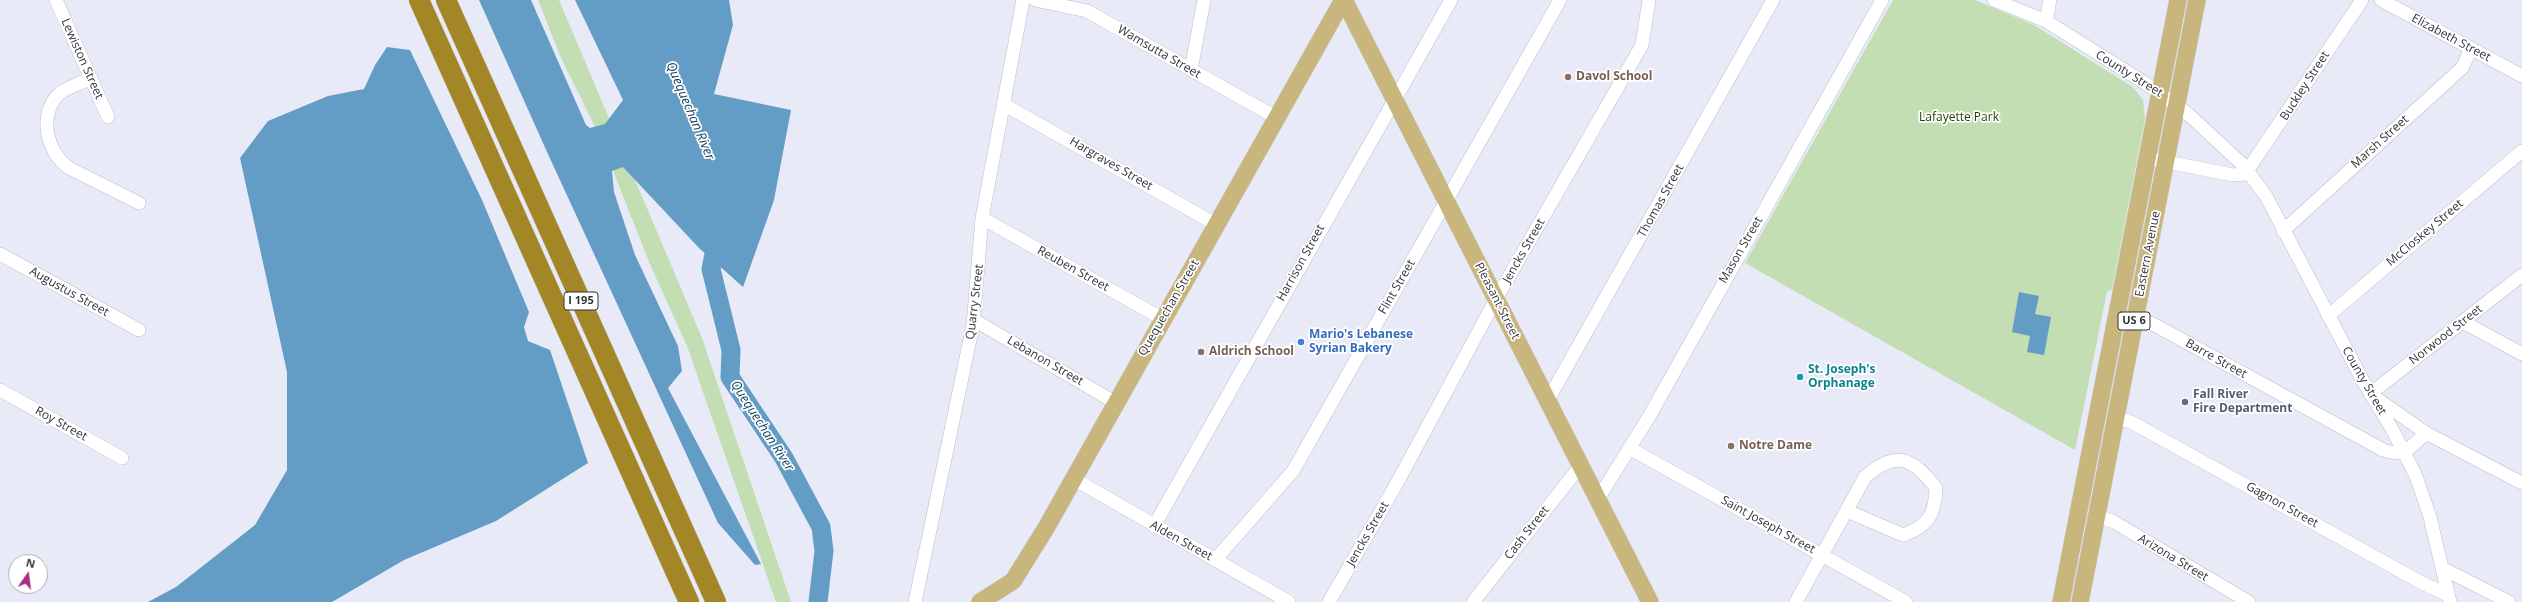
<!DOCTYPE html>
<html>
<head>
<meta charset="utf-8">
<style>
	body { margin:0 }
	#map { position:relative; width:2522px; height:602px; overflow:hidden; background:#e8ebf7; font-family:"Open Sans",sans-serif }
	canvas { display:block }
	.north { position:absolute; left:8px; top:554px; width:40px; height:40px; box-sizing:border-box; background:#fff; border:1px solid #adaeb0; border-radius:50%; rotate:14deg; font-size:11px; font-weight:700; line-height:16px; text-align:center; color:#333439 }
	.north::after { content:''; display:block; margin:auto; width:14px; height:18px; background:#a52d84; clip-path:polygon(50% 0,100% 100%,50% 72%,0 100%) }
</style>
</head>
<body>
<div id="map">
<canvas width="2522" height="602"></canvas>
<div class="north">N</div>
</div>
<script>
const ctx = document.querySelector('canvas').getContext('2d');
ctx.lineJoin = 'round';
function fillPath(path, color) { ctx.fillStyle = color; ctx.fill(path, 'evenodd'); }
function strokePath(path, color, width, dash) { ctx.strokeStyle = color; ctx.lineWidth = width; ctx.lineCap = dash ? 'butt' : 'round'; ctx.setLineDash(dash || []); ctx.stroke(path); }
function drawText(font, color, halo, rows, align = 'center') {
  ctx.font = font + ' "Open Sans",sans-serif'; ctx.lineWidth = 3.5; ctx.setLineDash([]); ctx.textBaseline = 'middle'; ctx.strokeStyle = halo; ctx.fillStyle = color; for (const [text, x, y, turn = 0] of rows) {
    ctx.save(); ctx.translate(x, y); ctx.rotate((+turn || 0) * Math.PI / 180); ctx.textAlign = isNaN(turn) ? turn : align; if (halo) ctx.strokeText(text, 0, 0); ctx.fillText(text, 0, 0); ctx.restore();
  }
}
fillPath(new Path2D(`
	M538,0H559L702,338L791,602H776L687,346L649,262L599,135L561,58Z
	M1893,0H1975L2034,25L2133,87L2143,100L2145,119L2112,289L2107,292L2075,450L1745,263Z`), '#c2deb2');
fillPath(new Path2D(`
	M479,0H531L586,125L590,128L605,124L623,100L575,0H729L733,25L714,94L791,110L774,200L743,287L699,248L623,167L612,171L614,192L635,255L678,346L682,371L668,388L761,564L755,565L718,523L547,152Z
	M387,47L410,50L482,200L529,312L524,327L528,341L550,350L588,463L496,521L404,560L332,602H148L176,587L255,525L287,470V372L240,158L268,121L328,96L364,89L375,65Z
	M2019,292L2039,296L2035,314L2051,317L2044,355L2027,352L2030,336L2012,332Z`), '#639dc5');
strokePath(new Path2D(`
	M718,234L711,269L731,350L730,377L784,458L821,527L824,551L818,602`), '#639dc5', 19);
const minor = new Path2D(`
	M56,0L108,117
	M1035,0L1087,11L1277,118
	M1994,0L2046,21L2159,92L2188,114L2242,164L2266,196L2363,381L2392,429L2416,476L2430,517L2450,602
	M2381,0L2522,76
	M2046,21L2050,0
	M1191,70L1204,0
	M91,78C82,83 68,87 60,93C37,114 47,153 69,168L139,203
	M1003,104L1217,225
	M2147,158L2233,175L2245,174L2362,0
	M982,218L1163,319
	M2283,231L2462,68L2471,49
	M0,254L139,330
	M2522,275L2370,394L2426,433L2522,483
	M2328,316L2522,151
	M2135,317L2153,324L2383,450C2405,458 2410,447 2426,433
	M974,320L1116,403
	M2463,322L2522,354
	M0,390L122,458
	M1548,400L1773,0
	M2116,417L2133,423L2422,583L2448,595
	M1629,448L1906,602
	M1074,479L1289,602
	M1598,499L1650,415L1882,0
	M2097,516L2114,522L2249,602
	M1154,526L1451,0
	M1215,560L1293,471L1560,0
	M2442,568L2509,602
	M915,602L973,325L982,218L1023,0
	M1329,602L1397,483L1496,299L1642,45L1649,0
	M1473,602L1581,465
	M1796,602L1865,477C1896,450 1912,457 1936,488C1935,514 1929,526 1903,535L1847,511`);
const major = new Path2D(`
	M1344,0L1650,602
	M980,602L1013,581L1046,528L1343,0
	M2061,602L2178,0
	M2080,602L2197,0`);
const highway = new Path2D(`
	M419,0L689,602
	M446,0L716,602`);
strokePath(minor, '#babdc8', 14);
strokePath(major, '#cacacc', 18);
strokePath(highway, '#cacacc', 21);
strokePath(minor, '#fff', 13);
strokePath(major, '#c8b67d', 17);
strokePath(highway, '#a38626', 20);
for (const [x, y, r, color] of [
	[1568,77,4,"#8d6e63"],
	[1301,342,4,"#3f7fe0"],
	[1201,352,4,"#8d6e63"],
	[1800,377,4,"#0f9aa8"],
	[2185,402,4,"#5c6f8a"],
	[1731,446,4,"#8d6e63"]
]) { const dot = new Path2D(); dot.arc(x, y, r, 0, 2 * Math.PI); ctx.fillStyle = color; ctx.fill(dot); strokePath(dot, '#fff', 1.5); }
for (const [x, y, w] of [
	[581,301,34],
	[2134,321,32]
]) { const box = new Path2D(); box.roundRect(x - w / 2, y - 9, w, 18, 3); ctx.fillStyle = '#fff'; ctx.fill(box); strokePath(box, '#333439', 1); }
drawText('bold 11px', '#333439', null, [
	["I 195",581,301],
	["US 6",2134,321]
]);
drawText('12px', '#333439', '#fff', [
	["Elizabeth Street",2451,38,28],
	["Wamsutta Street",1159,52,30],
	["Lewiston Street",82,59,66],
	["County Street",2129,74,32],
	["Buckley Street",2305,86,-57],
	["Marsh Street",2380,142,-42],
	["Hargraves Street",1111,164,30],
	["Thomas Street",1661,201,-61],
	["McCloskey Street",2425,233,-40],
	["Mason Street",1741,250,-60],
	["Jencks Street",1524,251,-60],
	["Eastern Avenue",2148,254,-79],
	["Harrison Street",1301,263,-61],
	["Reuben Street",1073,269,29],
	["Flint Street",1397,287,-60],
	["Augustus Street",69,292,29],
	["Pleasant Street",1497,301,63],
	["Quarry Street",975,302,-83],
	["Quequechan Street",1169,308,-60],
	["Norwood Street",2446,335,-38],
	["Barre Street",2216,359,29],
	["Lebanon Street",1045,361,30],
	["County Street",2364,381,60],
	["Roy Street",61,424,29],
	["Gagnon Street",2282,505,29],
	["Saint Joseph Street",1768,525,29],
	["Cash Street",1527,533,-52],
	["Jencks Street",1368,534,-60],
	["Alden Street",1181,541,29],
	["Arizona Street",2173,558,31]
]);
drawText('bold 12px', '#785e54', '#fff', [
	["Davol School",1576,77],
	["Aldrich School",1209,352],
	["Notre Dame",1739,446]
], 'left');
drawText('12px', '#1c3c01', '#fff', [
	["Lafayette Park",1959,118]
]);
drawText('bold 12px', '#366cbe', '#fff', [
	["Mario's Lebanese",1309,335],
	["Syrian Bakery",1309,349]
], 'left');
drawText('bold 12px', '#0d838f', '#fff', [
	["St. Joseph's",1808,370],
	["Orphanage",1808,384]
], 'left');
drawText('bold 12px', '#4e5e75', '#fff', [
	["Fall River",2193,395],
	["Fire Department",2193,409]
], 'left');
drawText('italic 13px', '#164460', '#fff', [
	["Quequechan River",690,111,67],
	["Quequechan River",762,426,57]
]);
</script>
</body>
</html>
